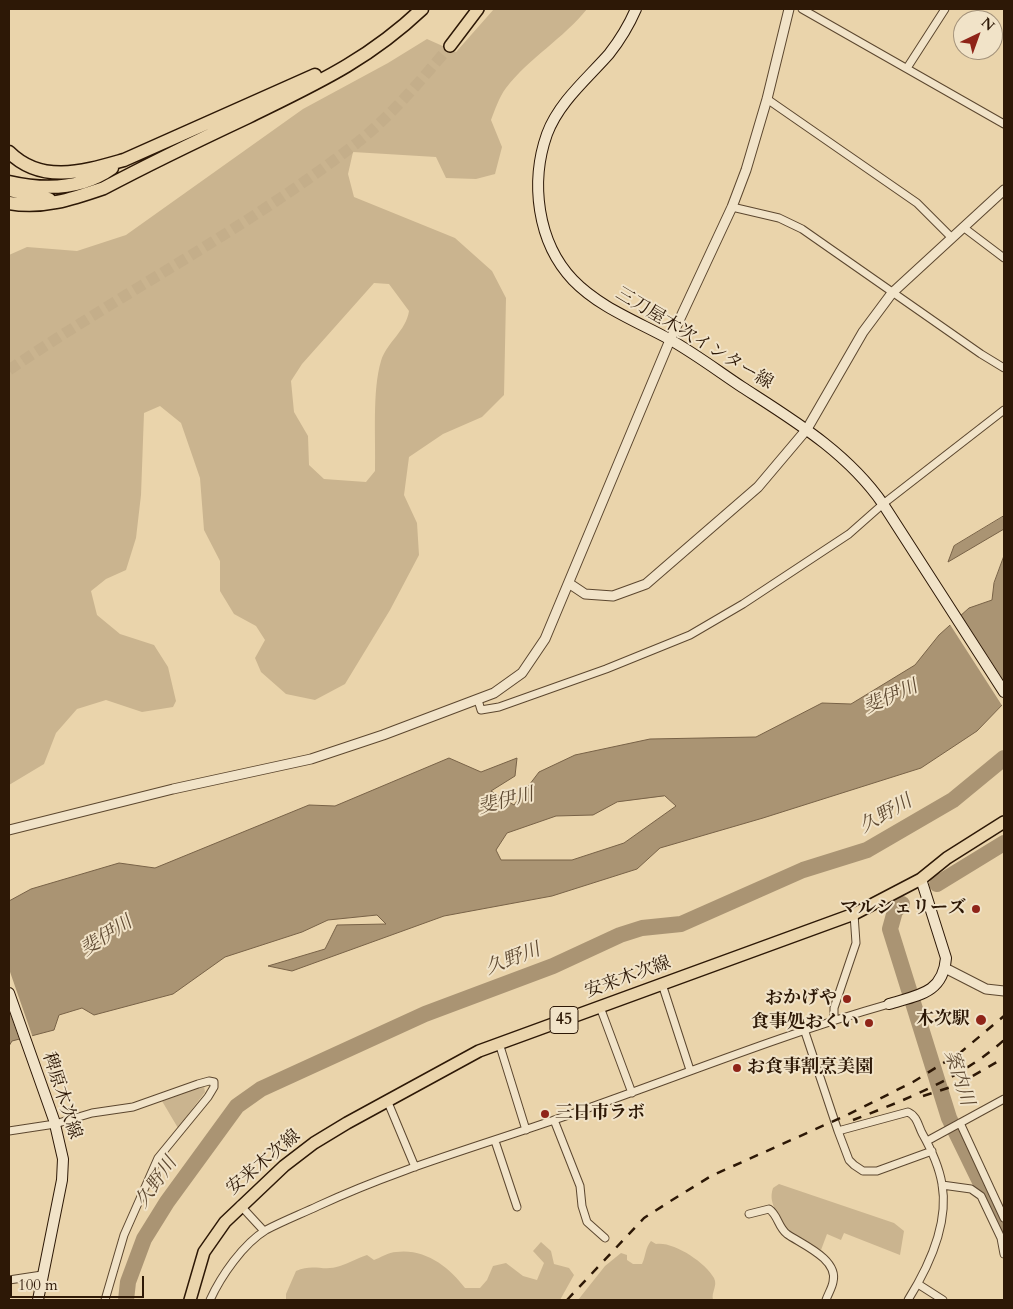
<!DOCTYPE html>
<html>
<head>
<meta charset="utf-8">
<style>
	body { margin:0 }
	#map { position:relative; width:1013px; height:1309px; overflow:hidden; background:#ead4ab; font-family:Cardo,serif }
	canvas { display:block }
	.frame { position:absolute; inset:0; border:10px solid #2d1806; pointer-events:none }
	.north { position:absolute; left:953px; top:10px; width:50px; height:50px; box-sizing:border-box; background:#f1e3c8; border:1px solid #a3927a; border-radius:50%; rotate:42deg; font-size:14px; font-weight:700; line-height:20px; text-align:center; color:#2d1806 }
	.north::after { content:''; display:block; margin:auto; width:18px; height:22px; background:#8f2418; clip-path:polygon(50% 0,100% 100%,50% 72%,0 100%) }
	.scale { position:absolute; left:10px; top:1276px; width:134px; height:22px; box-sizing:border-box; border:2px solid #2d1806; border-top:0; padding-left:6px; font-size:15px; line-height:18px; white-space:nowrap; color:#2d1806; -webkit-text-stroke:4px #f1e3c8; paint-order:stroke }
</style>
</head>
<body>
<div id="map">
<canvas width="1013" height="1309"></canvas>
<div class="frame"></div>
<div class="north">N</div>
<div class="scale">100 m</div>
</div>
<script>
const ctx = document.querySelector('canvas').getContext('2d');
ctx.lineJoin = 'round';
function fillPath(path, color) { ctx.fillStyle = color; ctx.fill(path, 'evenodd'); }
function strokePath(path, color, width, dash) { ctx.strokeStyle = color; ctx.lineWidth = width; ctx.lineCap = dash ? 'butt' : 'round'; ctx.setLineDash(dash || []); ctx.stroke(path); }
function drawText(font, color, halo, rows, align = 'center') {
  ctx.font = font + ' Cardo,"Noto Serif JP",serif'; ctx.lineWidth = 4; ctx.setLineDash([]); ctx.textBaseline = 'middle'; ctx.strokeStyle = halo; ctx.fillStyle = color; for (const [text, x, y, turn = 0] of rows) {
    ctx.save(); ctx.translate(x, y); ctx.rotate((+turn || 0) * Math.PI / 180); ctx.textAlign = isNaN(turn) ? turn : align; if (halo) ctx.strokeText(text, 0, 0); ctx.fillText(text, 0, 0); ctx.restore();
  }
}
fillPath(new Path2D(`
	M494,9H587C564,38 529,58 506,88C499,97 495,110 491,120L502,147L495,174L476,179L446,178L436,157L353,152L348,174L354,197L455,238L492,271L506,298L504,395L482,417L443,434L409,457L404,495L417,523L419,555L390,610L345,684L315,700L286,694L261,672L255,658L265,640L256,626L234,614L220,591V561L204,530L200,478L181,423L160,406L144,413L141,495L136,538L126,570L106,579L91,591L97,615L120,634L154,645L168,667L176,701L173,707L142,712L106,700L77,709L56,733L44,764L9,785V255L27,247L77,251L126,235L303,109L388,63L427,39L456,52ZM374,283L389,284L409,311C406,331 387,342 381,361C372,391 376,439 375,471L366,482L324,479L309,465L308,436L294,412L291,381L302,364Z
	M204,1086L205,1092L178,1128L162,1101L195,1087Z
	M779,1184L894,1223L904,1231L900,1255L844,1233L841,1240L827,1234L821,1250C800,1239 786,1234 776,1212C772,1203 770,1197 773,1188Z
	M651,1241L656,1244C673,1241 705,1262 714,1278C718,1286 711,1292 713,1300H578L605,1266L621,1253L627,1255V1260L633,1264H642C646,1256 645,1248 651,1241Z
	M541,1242L551,1251L554,1264L569,1268L574,1275L560,1300H286V1294L296,1271C314,1263 323,1272 340,1266C349,1263 358,1258 367,1255L374,1260C380,1258 389,1252 396,1252C425,1248 449,1267 465,1288H480L487,1280L493,1266L506,1263L523,1276L537,1280L544,1263L533,1251Z`), '#cab48f');
const water = new Path2D(`
	M1004,516V529L948,562L954,546Z
	M1004,556V703L977,731L921,768L763,818L660,848L637,869L552,896L444,916L292,971L268,966L325,949L337,925L386,924L377,915L328,920L302,932L225,957L173,994L94,1015L82,1008L59,1015L54,1030L12,1041L9,1046V901L31,889L119,863L155,868L309,805L335,806L449,758L481,772L517,758L515,776L491,791L514,805L539,772L575,755L650,739L756,737L822,703L851,704L915,665L939,635L969,608L992,600L994,583ZM665,796L676,806L624,843L572,860H501L496,850L507,833L556,816L593,815L617,802Z`);
fillPath(water, '#aa9473');
strokePath(water, '#786247', 1);
fillPath(new Path2D(`
	M960,613L1004,681L1003,707L949,623Z
	M9,969L33,1038L20,1042L9,1010Z`), '#ead4ab');
strokePath(new Path2D(`
	M937,884L1004,843
	M902,904L895,911L890,929L949,1118L1004,1231
	M126,1300L128,1282L144,1239L167,1202L237,1106L261,1089L425,1014L553,966L620,935L642,928L681,924L803,870L867,850L953,800L1004,758`), '#aa9473', 16);
strokePath(new Path2D(`
	M9,370C123,292 248,228 358,142C393,114 421,80 450,46`), '#c4ae8a', 11, [11, 5.5]);
const minor = new Path2D(`
	M802,9L1004,124
	M907,68L945,9
	M767,99L917,203L952,238
	M732,207L779,218L802,229L981,354L1004,368
	M963,227L1004,258
	M478,700L481,710L499,707L606,669L690,635L743,604L849,534L883,504L1004,410
	M662,984L690,1070
	M600,1007L632,1093
	M834,1019V1008L856,943L854,914
	M804,1029L838,1131L849,1160L854,1165L863,1171H877L932,1151
	M499,1043L526,1130
	M387,1100L415,1167
	M554,1120L580,1186L582,1206L587,1222L605,1238
	M960,1123L1004,1218
	M9,1131L55,1124L92,1113L133,1107L198,1084L209,1081L214,1082V1087L208,1097L158,1158L124,1235L105,1300
	M838,1131L908,1112C917,1116 918,1125 922,1133C931,1149 939,1166 942,1184C949,1223 928,1268 908,1300
	M495,1141L517,1207
	M927,1141L1004,1099
	M942,1185L971,1189L981,1196L1001,1238L1004,1254
	M240,1205L264,1231
	M749,1214L769,1209C778,1215 778,1227 787,1234C801,1244 839,1259 833,1282C832,1288 828,1294 826,1300
	M9,1280L42,1275
	M918,1284L943,1300
	M210,1300C221,1276 243,1244 266,1230C283,1221 301,1214 318,1206C395,1170 476,1147 557,1119C668,1081 776,1036 889,1004`);
const tertiary = new Path2D(`
	M570,584L585,594L613,596L646,584L758,487L807,429L863,332L892,293L1004,190
	M9,830L173,789L311,759L383,735L494,693L522,673L545,639L670,340L732,207L746,170L767,99L789,9
	M945,968L986,989L1004,991`);
const secondary = new Path2D(`
	M636,9C629,25 620,40 609,54C587,79 559,102 547,134C530,182 537,242 573,280C599,307 636,321 669,339C694,353 718,371 742,387C793,420 847,452 883,504L1004,692
	M9,993L54,1120L63,1159L62,1180L38,1300
	M889,1004C919,995 943,993 946,958L921,879`);
const primary = new Path2D(`
	M190,1300L204,1252L225,1222L284,1166L314,1143L347,1123L479,1051L854,914L921,879L947,858L1004,822`);
const trunk = new Path2D(`
	M450,46L478,9`);
const motorway = new Path2D(`
	M9,152C42,185 85,171 124,160L315,75
	M9,182C44,190 81,190 112,168
	M9,190L49,199
	M9,203C43,209 72,199 104,188C151,163 199,140 248,117C315,84 367,61 422,9`);
strokePath(minor, '#5c472f', 9);
strokePath(tertiary, '#5c472f', 11);
strokePath(secondary, '#2d1806', 12);
strokePath(primary, '#2d1806', 14);
strokePath(trunk, '#2d1806', 14);
strokePath(motorway, '#2d1806', 15);
strokePath(minor, '#f1e3c8', 7);
strokePath(tertiary, '#f1e3c8', 9);
strokePath(secondary, '#f1e3c8', 10);
strokePath(primary, '#ead4ab', 11);
strokePath(trunk, '#ead4ab', 11);
strokePath(motorway, '#ead4ab', 12);
strokePath(new Path2D(`
	M923,1096L957,1085L1004,1058
	M853,1120C905,1100 962,1078 1004,1040
	M567,1300L644,1218L669,1202L711,1176L847,1115L913,1082L961,1052L1004,1016`), '#2d1806', 2.5, [9, 9]);
for (const [x, y, r, color] of [
	[976,909,5,"#8f2418"],
	[847,999,5,"#8f2418"],
	[981,1020,6,"#8f2418"],
	[869,1023,5,"#8f2418"],
	[737,1068,5,"#8f2418"],
	[545,1114,5,"#8f2418"]
]) { const dot = new Path2D(); dot.arc(x, y, r, 0, 2 * Math.PI); ctx.fillStyle = color; ctx.fill(dot); strokePath(dot, '#f1e3c8', 2); }
for (const [x, y, w] of [
	[564,1020,28]
]) { const box = new Path2D(); box.roundRect(x - w / 2, y - 13.5, w, 27, 4); ctx.fillStyle = '#f1e3c8'; ctx.fill(box); strokePath(box, '#2d1806', 1); }
drawText('bold 16px', '#2d1806', null, [
	["45",564,1020]
]);
drawText('18px', '#2d1806', '#f1e3c8', [
	["三刀屋木次インター線",694,339,31],
	["安来木次線",628,978,-20],
	["稗原木次線",61,1096,72],
	["安来木次線",264,1163,-40]
]);
drawText('bold 18px', '#2d1806', '#f1e3c8', [
	["マルシェリーズ",966,909],
	["おかげや",837,999],
	["木次駅",970,1020],
	["食事処おくい",859,1023],
	["お食事割烹美園",747,1068,"left"],
	["三日市ラボ",555,1114,"left"]
], 'right');
drawText('italic 19px', '#5f4a32', '#f1e3c8', [
	["斐伊川",891,698,-24],
	["斐伊川",506,802,-14],
	["久野川",886,815,-30],
	["斐伊川",107,937,-33],
	["久野川",513,960,-21],
	["案内川",958,1078,72],
	["久野川",157,1183,-55]
]);
</script>
</body>
</html>
